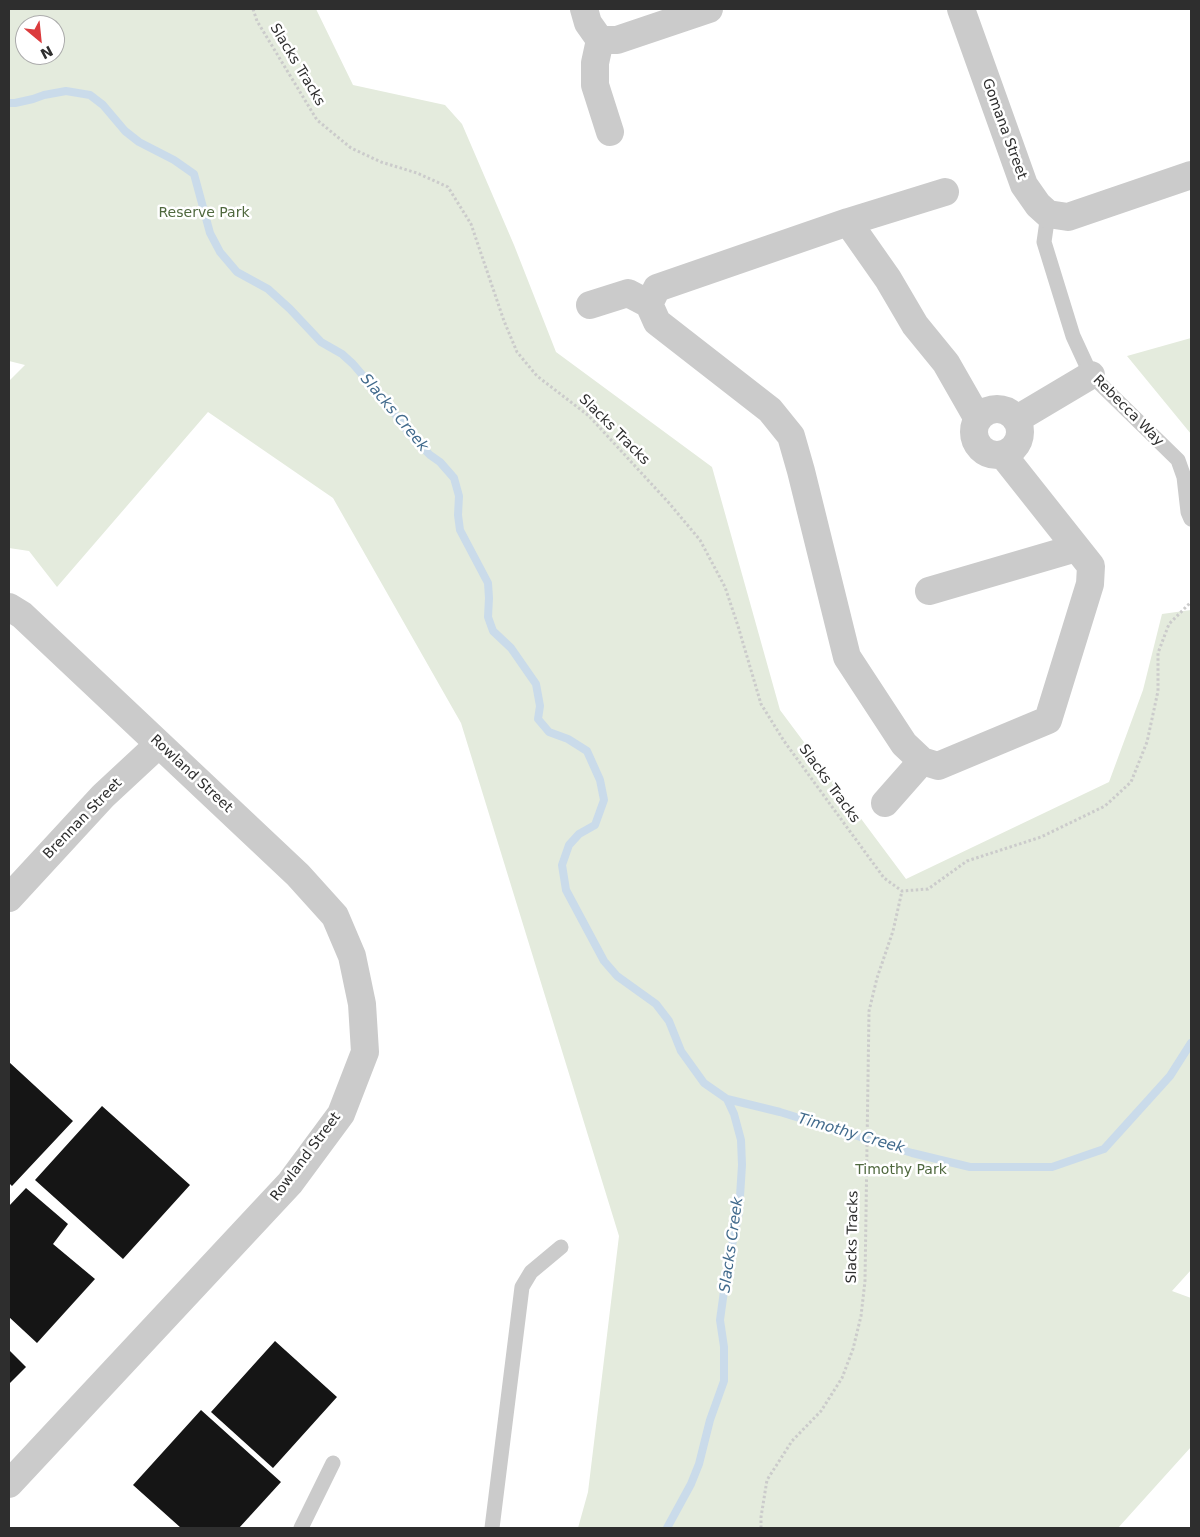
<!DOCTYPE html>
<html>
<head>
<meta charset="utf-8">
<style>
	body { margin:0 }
	#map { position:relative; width:1200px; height:1537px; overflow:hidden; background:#fff; font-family:"DejaVu Sans",sans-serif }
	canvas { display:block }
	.frame { position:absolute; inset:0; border:10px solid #2e2e2e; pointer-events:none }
	.north { position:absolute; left:15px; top:15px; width:50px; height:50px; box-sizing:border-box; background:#fff; border:1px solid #ababab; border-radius:50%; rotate:152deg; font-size:14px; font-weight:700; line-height:20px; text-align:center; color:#2e2e2e }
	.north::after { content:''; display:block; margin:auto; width:18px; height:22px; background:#db3b3d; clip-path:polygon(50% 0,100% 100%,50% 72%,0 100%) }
</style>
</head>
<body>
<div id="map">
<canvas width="1200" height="1537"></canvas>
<div class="frame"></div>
<div class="north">N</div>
</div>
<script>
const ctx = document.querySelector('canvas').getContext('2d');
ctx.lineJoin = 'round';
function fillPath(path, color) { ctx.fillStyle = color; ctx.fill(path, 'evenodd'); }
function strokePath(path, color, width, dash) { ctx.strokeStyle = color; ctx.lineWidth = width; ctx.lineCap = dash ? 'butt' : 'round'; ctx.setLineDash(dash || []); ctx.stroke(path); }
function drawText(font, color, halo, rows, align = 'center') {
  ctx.font = font + ' "DejaVu Sans",sans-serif'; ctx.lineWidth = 5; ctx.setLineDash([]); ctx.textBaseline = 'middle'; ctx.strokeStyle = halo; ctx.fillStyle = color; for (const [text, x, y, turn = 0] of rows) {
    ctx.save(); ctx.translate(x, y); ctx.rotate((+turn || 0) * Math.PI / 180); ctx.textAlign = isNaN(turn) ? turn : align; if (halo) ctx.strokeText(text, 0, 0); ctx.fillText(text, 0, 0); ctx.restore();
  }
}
fillPath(new Path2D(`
	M9,9H316L353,85L445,105L462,124L514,245L556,352L712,467L780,710L906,879L1109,782L1143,690L1162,614L1191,610V1270L1172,1291L1191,1298V1447L1118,1528H578L588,1492L619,1236L461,723L333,498L208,412L57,587L29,551L9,548V381L25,365L9,361ZM25,25H55V55H25Z
	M1191,338V434L1127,356Z`), '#e4ebdd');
strokePath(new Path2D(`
	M9,103H15L33,99L44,95L66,91L90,95L103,105L125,131L139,142L174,160L194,174L210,233L220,252L237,272L268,289L290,309L321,342L342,354L353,364L389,406L410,435L430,455L440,462L454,478L459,496L458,515L460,530L488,583L489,598L488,617L493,631L511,648L536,684L540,706L538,719L549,732L568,739L587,751L600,780L604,800L595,825L579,834L569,845L562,865L566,890L604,961L617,976L656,1004L669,1021L681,1051L704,1083L727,1099L734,1114L741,1140L742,1165L739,1212L732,1245L730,1265L724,1291L720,1320L724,1347V1381L710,1420L699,1464L691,1484L667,1528
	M727,1099L780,1112L912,1153L970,1167H1052L1104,1149L1170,1076L1191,1043`), '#cadbea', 8);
fillPath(new Path2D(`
	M9,1062L73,1121L12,1186L9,1183Z
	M102,1106L190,1185L123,1259L35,1180Z
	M26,1188L68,1224L53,1244L95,1279L37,1343L9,1317V1206Z
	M275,1341L337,1397L273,1468L211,1412Z
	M9,1350L26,1367L9,1384Z
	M201,1410L281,1482L239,1528H181L133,1485Z`), '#151515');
strokePath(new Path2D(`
	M253,9L257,21L317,120L351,148L381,162L417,173L448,187L471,224L504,321L517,352L537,376L589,416L669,503L700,540L725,587L738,626L761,704L784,741L884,878L902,891L928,889L967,861L1041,837L1105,806L1131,782L1147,742L1158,691V653L1169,624L1191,602
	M761,1528V1517L767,1480L792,1441L821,1411L842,1378L853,1349L861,1316L865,1281L869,1011L877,978L893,931L902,891`), '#cbcbcb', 3, [2.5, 2.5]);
strokePath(new Path2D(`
	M1048,214L1044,242L1073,336L1091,375L1178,460L1184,477L1188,512L1191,519
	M301,1528L333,1463
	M492,1528L522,1287L531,1272L561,1247`), '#cbcbcb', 15);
strokePath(new Path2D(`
	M584,9L588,23L600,40
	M961,9L1024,185L1038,205L1048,214L1068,217L1191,175
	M600,40H617L709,9
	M600,40L595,63V85L610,132
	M848,222L945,192
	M590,305L628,293L649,304
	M974 432a23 23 0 1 1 46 0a23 23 0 1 1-46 0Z
	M978,419L946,363L915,325L888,279L848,222L657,288L649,304L657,322L770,410L791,436L801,471L847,657L904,744L922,761L938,766L1048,720L1090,584L1091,566L1003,455
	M1017,419L1091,375
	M929,591L1076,548
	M9,607L22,615L298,875L335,916L352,956L362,1004L365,1052L341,1114L290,1183L9,1484
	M885,803L922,761
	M9,898L103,796L159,744`), '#cbcbcb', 28);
drawText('14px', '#2e2e2e', '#fff', [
	["Slacks Tracks",297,65,59],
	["Gomana Street",1004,129,70],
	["Rebecca Way",1128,411,45],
	["Slacks Tracks",614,430,45],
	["Rowland Street",191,774,43],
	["Slacks Tracks",829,784,54],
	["Brennan Street",83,819,-46],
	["Rowland Street",306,1157,-53],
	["Slacks Tracks",853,1237,-89]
]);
drawText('14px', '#4f683e', '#fff', [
	["Reserve Park",204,213],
	["Timothy Park",901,1170]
]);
drawText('italic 15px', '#416a8c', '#fff', [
	["Slacks Creek",394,413,50],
	["Timothy Creek",851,1134,16],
	["Slacks Creek",732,1245,-82]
]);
</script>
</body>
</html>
